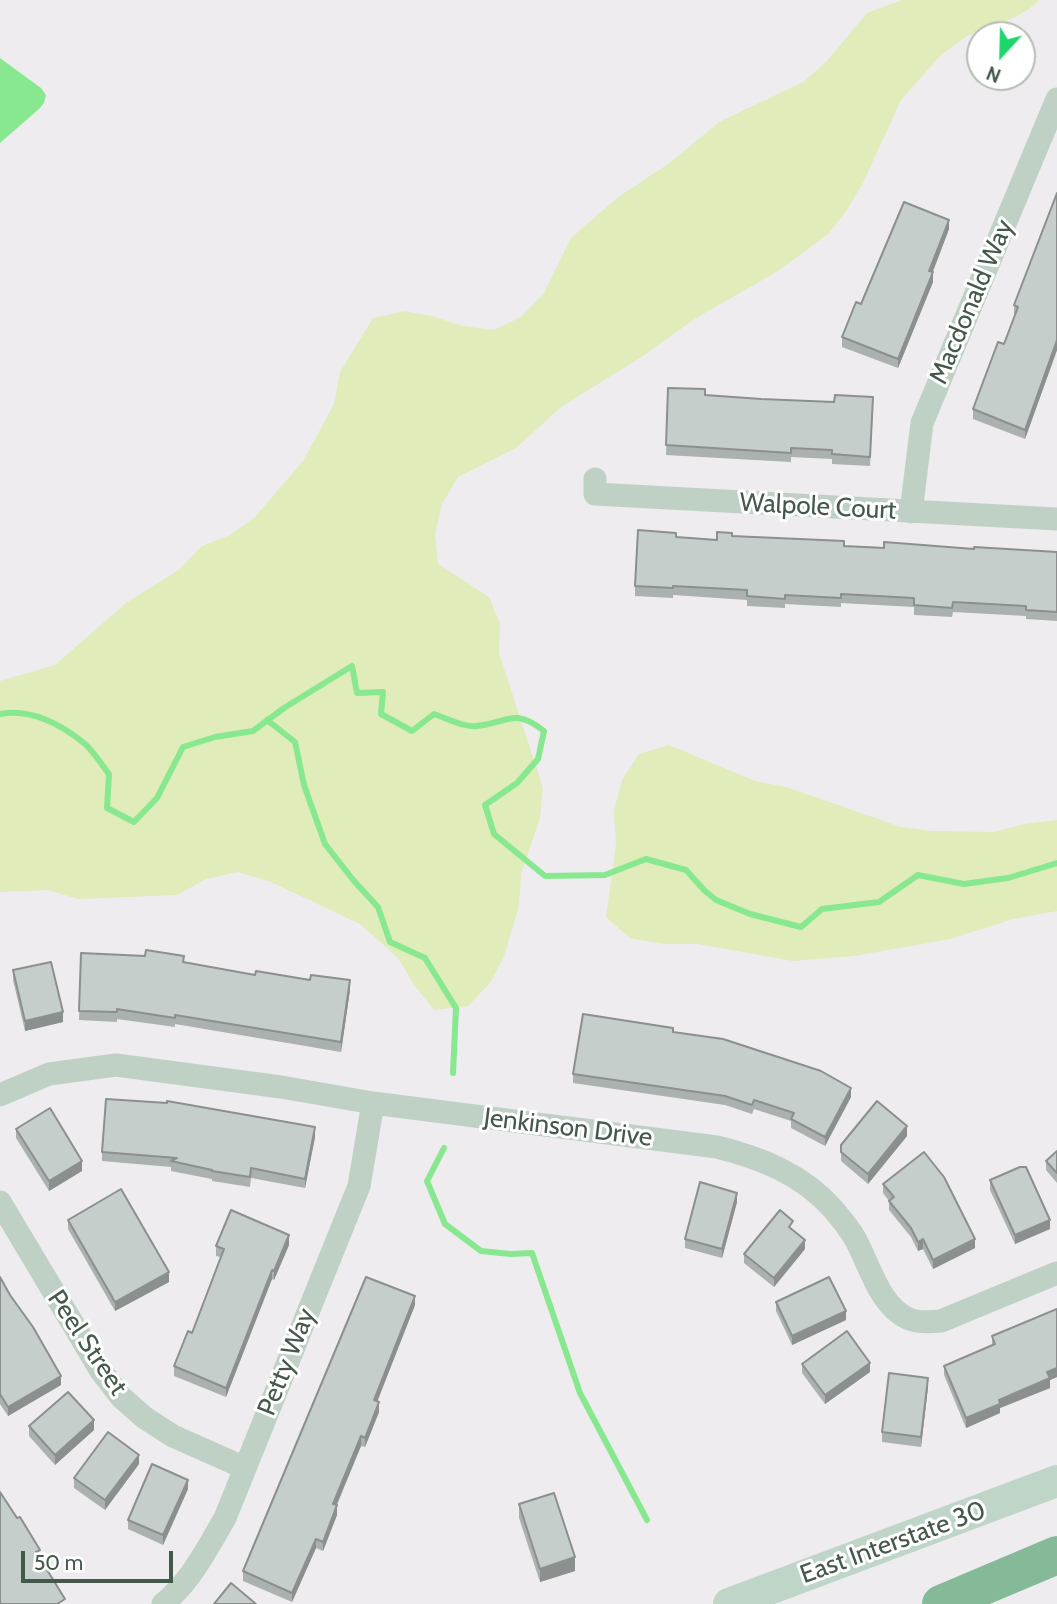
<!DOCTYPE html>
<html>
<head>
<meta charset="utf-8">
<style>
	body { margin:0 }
	#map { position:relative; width:1057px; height:1604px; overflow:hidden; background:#eeecef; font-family:Cabin,sans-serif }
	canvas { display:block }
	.north { position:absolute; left:966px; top:21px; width:70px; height:70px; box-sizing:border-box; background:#fff; border:2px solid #b5bdb7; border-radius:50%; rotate:202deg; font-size:19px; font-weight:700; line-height:28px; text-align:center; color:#45594b }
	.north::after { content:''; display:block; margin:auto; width:24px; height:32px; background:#1ed76c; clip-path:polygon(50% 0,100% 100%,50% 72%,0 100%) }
	.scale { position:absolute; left:21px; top:1551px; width:152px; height:32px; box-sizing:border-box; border:4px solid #45594b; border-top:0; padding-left:9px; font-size:21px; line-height:24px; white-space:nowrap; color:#45594b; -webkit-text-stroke:5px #fff; paint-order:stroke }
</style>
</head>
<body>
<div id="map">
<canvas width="1057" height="1604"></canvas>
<div class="north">N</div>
<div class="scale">50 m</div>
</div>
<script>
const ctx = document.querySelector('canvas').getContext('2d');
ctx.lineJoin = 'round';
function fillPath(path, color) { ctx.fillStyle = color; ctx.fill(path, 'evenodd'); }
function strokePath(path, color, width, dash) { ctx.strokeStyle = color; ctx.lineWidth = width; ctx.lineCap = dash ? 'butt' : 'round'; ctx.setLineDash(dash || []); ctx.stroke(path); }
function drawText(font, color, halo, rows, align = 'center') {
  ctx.font = font + ' Cabin,sans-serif'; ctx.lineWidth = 6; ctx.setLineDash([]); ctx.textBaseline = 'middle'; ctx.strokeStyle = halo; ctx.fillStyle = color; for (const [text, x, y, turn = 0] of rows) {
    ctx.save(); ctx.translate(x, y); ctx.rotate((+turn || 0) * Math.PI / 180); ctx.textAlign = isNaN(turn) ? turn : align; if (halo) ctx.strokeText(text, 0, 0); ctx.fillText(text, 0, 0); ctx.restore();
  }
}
fillPath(new Path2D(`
	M902,0H1040L1026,11L997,26L967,36L941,55L901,100L863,183L847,210L828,234L778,271L696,318L643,356L561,407L516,448L458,477L442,504L435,534L438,564L489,597L500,624L499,653L543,788L540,818L521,874L519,906L504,956L490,983L468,1006L434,1010L415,986L398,958L360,924L271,882L238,872L206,879L177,895L78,899L48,890L0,892V681L55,665L126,603L180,569L202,546L230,535L255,517L303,461L334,404L340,372L373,318L405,311L435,317L463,326L494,330L521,317L544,293L571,238L617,198L671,162L719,122L803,82L826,62L867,13Z
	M669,745L755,781L786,787L901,827L931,831L994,832L1024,824L1057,820V911L1013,919L951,939L854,956L793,961L698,944H664L630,938L606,917L616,844L614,811L622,780L639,754Z`), '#e0ecba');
fillPath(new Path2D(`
	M0,58L41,88L46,95L44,103L39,109L0,143Z`), '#88e88f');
strokePath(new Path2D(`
	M0,714C30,708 61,724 85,744C94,752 101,764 109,774L107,808L134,822L157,798L183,747L215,737L253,731L284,708L352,666L357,693L383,692L381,714L412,731L434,714C446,718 464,728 477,726C508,723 514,707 544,731L538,759L517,783L485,805L494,834L545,876L605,875L646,859L686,870L704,890L716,900L750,914L801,927L822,909L879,902L918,875L964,884L1008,878L1057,863
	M267,720L295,742L304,785L325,844L354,881L378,907L390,942L425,958L456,1008L453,1073
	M444,1148L427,1181L445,1224L481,1251L511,1254L532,1253L580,1393L647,1520`), '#88e88f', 6);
strokePath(new Path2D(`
	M595,479V494L1057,519
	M911,512L922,423L1057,99
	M0,1095L49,1074L116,1065L281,1087L373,1103L717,1147C761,1158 802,1174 833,1209C840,1217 847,1226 853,1235C869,1261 878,1306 909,1319C919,1323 931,1322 941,1321L1057,1273
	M0,1202L101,1371L121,1397L145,1418L173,1436L245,1468
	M163,1604C191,1581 207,1549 225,1518L359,1186L373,1103`), '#bfd1c5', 23);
strokePath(new Path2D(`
	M729,1604L1057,1481`), '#bfd5c7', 32);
strokePath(new Path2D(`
	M941,1604L1057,1555`), '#84ba98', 38);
fillPath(new Path2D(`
	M1057,193V350L1025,439L973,419V409L1004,344L1015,315L1014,314V305Z
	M949,229L933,272V282L898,368L842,347V337L861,304Z
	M668,388L705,395L873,407L870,466L832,464V459L791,457V462L666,455Z
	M732,536L844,546L1057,552V621L1026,619V616L953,612L952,617L914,615V607L841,603V607L785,604V608L747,606V600L673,595V598L635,596V586L676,537L717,540Z
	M81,953L184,963L255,975L350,990L341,1052L175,1024V1027L117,1019V1022L79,1020Z
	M13,970L63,1022L25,1031L13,980Z
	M673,1032L851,1097L825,1146L791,1128V1121L754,1109L752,1114L725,1105L573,1083V1074Z
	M16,1129L82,1171L49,1191L16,1138Z
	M907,1136L868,1184L841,1161V1145Z
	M315,1137L305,1188L251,1178L250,1187L212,1181V1179L171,1171V1167L102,1161V1152Z
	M1057,1151V1183L1046,1170V1161Z
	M990,1180L1050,1229L1015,1244L990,1190Z
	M883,1184L975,1248L933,1269L923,1249L918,1251L911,1237L889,1210V1201L883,1193Z
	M737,1202L722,1258L685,1248V1239Z
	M68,1220L169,1282L115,1311L68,1229Z
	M793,1230L805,1249L774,1287L744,1263V1254Z
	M289,1245L274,1280L272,1279L226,1397L174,1376V1366L192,1333L220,1257L216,1256V1246Z
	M0,1277L61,1385L8,1416L0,1404Z
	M776,1302L846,1320L792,1345L776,1311Z
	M415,1305L377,1401L379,1412L365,1447L361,1446L337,1505V1515L323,1551L316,1548L292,1602L243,1581V1571Z
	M1057,1309V1377L1050,1380V1388L1000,1408V1413L966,1428L944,1375V1366L992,1345V1336Z
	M802,1364L870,1372L825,1404L802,1373Z
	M928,1387L921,1447L882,1442V1432Z
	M29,1426L94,1430L55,1465L29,1436Z
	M139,1464L105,1510L74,1488V1478Z
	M188,1489L163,1545L128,1529V1520Z
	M519,1504L575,1571L540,1582L519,1518Z`), '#aab1af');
fillPath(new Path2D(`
	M949,220V229L929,281V271Z
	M933,272V282L898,368V359Z
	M1057,340V350L1025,439V430Z
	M350,980V990L341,1052V1042Z
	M63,1012V1022L25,1031V1021Z
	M851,1088V1097L825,1146V1137Z
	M907,1126V1136L868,1184V1174Z
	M315,1127V1137L305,1188V1179Z
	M82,1161V1171L49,1191V1181Z
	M737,1193V1202L722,1258V1249Z
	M1050,1220V1229L1015,1244V1235Z
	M289,1235V1245L274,1280V1271Z
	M923,1239V1249L918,1251V1242Z
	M975,1239V1248L933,1269V1260Z
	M805,1240V1249L774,1287V1278Z
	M272,1270V1279L226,1397V1388Z
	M169,1272V1282L115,1311V1302Z
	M415,1296V1305L374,1410V1400Z
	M846,1311V1320L792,1345V1336Z
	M870,1363V1372L825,1404V1395Z
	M1057,1368V1377L1050,1380V1388L1000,1408V1413L966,1428V1418L1047,1372Z
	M61,1376V1385L8,1416V1407Z
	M928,1378V1387L921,1447V1437Z
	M379,1402V1412L365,1447V1438Z
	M94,1420V1430L55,1465V1455Z
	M361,1436V1446L333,1513V1504Z
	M139,1455V1464L105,1510V1500Z
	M188,1480V1489L163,1545V1535Z
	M337,1505V1515L323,1551V1542Z
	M316,1539V1548L292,1602V1593Z
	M575,1557V1571L540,1582V1569Z`), '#8b908e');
const building = new Path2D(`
	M1057,193V340L1025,430L973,409L998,342L1004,344L1018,307L1014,305Z
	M904,202L949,220L929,271L933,272L898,359L842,337L856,302L861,304Z
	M668,388L705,389V395L761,399L834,402L835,395L873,397L870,457L832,454V450L791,448V453L666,445Z
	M638,530L676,533V537L717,540V532L732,533V536L844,541V546L884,548V542L974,549V547L1057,552V612L1026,610V606L953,602L952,608L914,605V598L841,594V598L785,595V599L747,596V590L673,586V588L635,586Z
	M146,950L184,956L183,962L255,975L256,971L310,980L311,975L350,980L341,1042L175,1015V1018L117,1009V1012L79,1011L81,953L145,956Z
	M51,962L63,1012L25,1021L13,970Z
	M583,1014L673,1028V1032L723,1039L821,1071L851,1088L825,1137L791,1119L794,1113L754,1100L752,1105L725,1096L573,1074Z
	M106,1099L167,1103V1101L315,1127L305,1179L251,1168L250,1177L212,1171V1170L171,1161L177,1158L102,1152Z
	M877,1101L907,1126L868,1174L841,1152V1145Z
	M50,1108L82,1161L49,1181L16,1129Z
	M1057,1151V1173L1046,1161Z
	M924,1152L944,1177L975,1239L933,1260L923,1239L918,1242L911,1228L889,1201L894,1197L883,1184Z
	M1020,1167H1026L1050,1220L1015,1235L990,1180Z
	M700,1182L737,1193L722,1249L685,1239Z
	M121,1189L169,1272L115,1302L68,1220Z
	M231,1210L289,1235L274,1271L272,1270L226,1388L174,1366L188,1331L192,1333L224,1249L216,1246Z
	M780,1210L793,1221L789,1227L805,1240L774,1278L744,1254Z
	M0,1277L10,1295L33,1327L61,1376L8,1407L0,1394Z
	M366,1277L415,1296L374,1400L379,1402L365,1438L361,1436L333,1504L337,1505L323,1542L316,1539L292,1593L243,1571Z
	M829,1277L846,1311L792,1336L776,1302Z
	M1057,1309V1368L1047,1372L1050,1378L999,1400L1000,1404L966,1418L944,1366L995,1344L992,1336Z
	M847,1331L870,1363L825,1395L802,1364Z
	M889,1373L928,1378L921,1437L882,1432Z
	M68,1392L94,1420L55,1455L29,1426Z
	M108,1432L139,1455L105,1500L74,1478Z
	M152,1464L188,1480L163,1535L128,1520Z
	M0,1492L17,1518L20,1517L40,1550L36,1552L65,1599L57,1604H1L0,1602Z
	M554,1493L575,1557L540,1569L519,1504Z
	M231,1583L256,1604H214Z`);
fillPath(building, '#c6cecb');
strokePath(building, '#8b908e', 2);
drawText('26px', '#45594b', '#fff', [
	["Macdonald Way",972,302,-67],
	["Walpole Court",818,507,3],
	["Jenkinson Drive",568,1128,7],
	["Peel Street",87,1343,56],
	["Petty Way",287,1362,-68],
	["East Interstate 30",893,1543,-20]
]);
</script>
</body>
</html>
